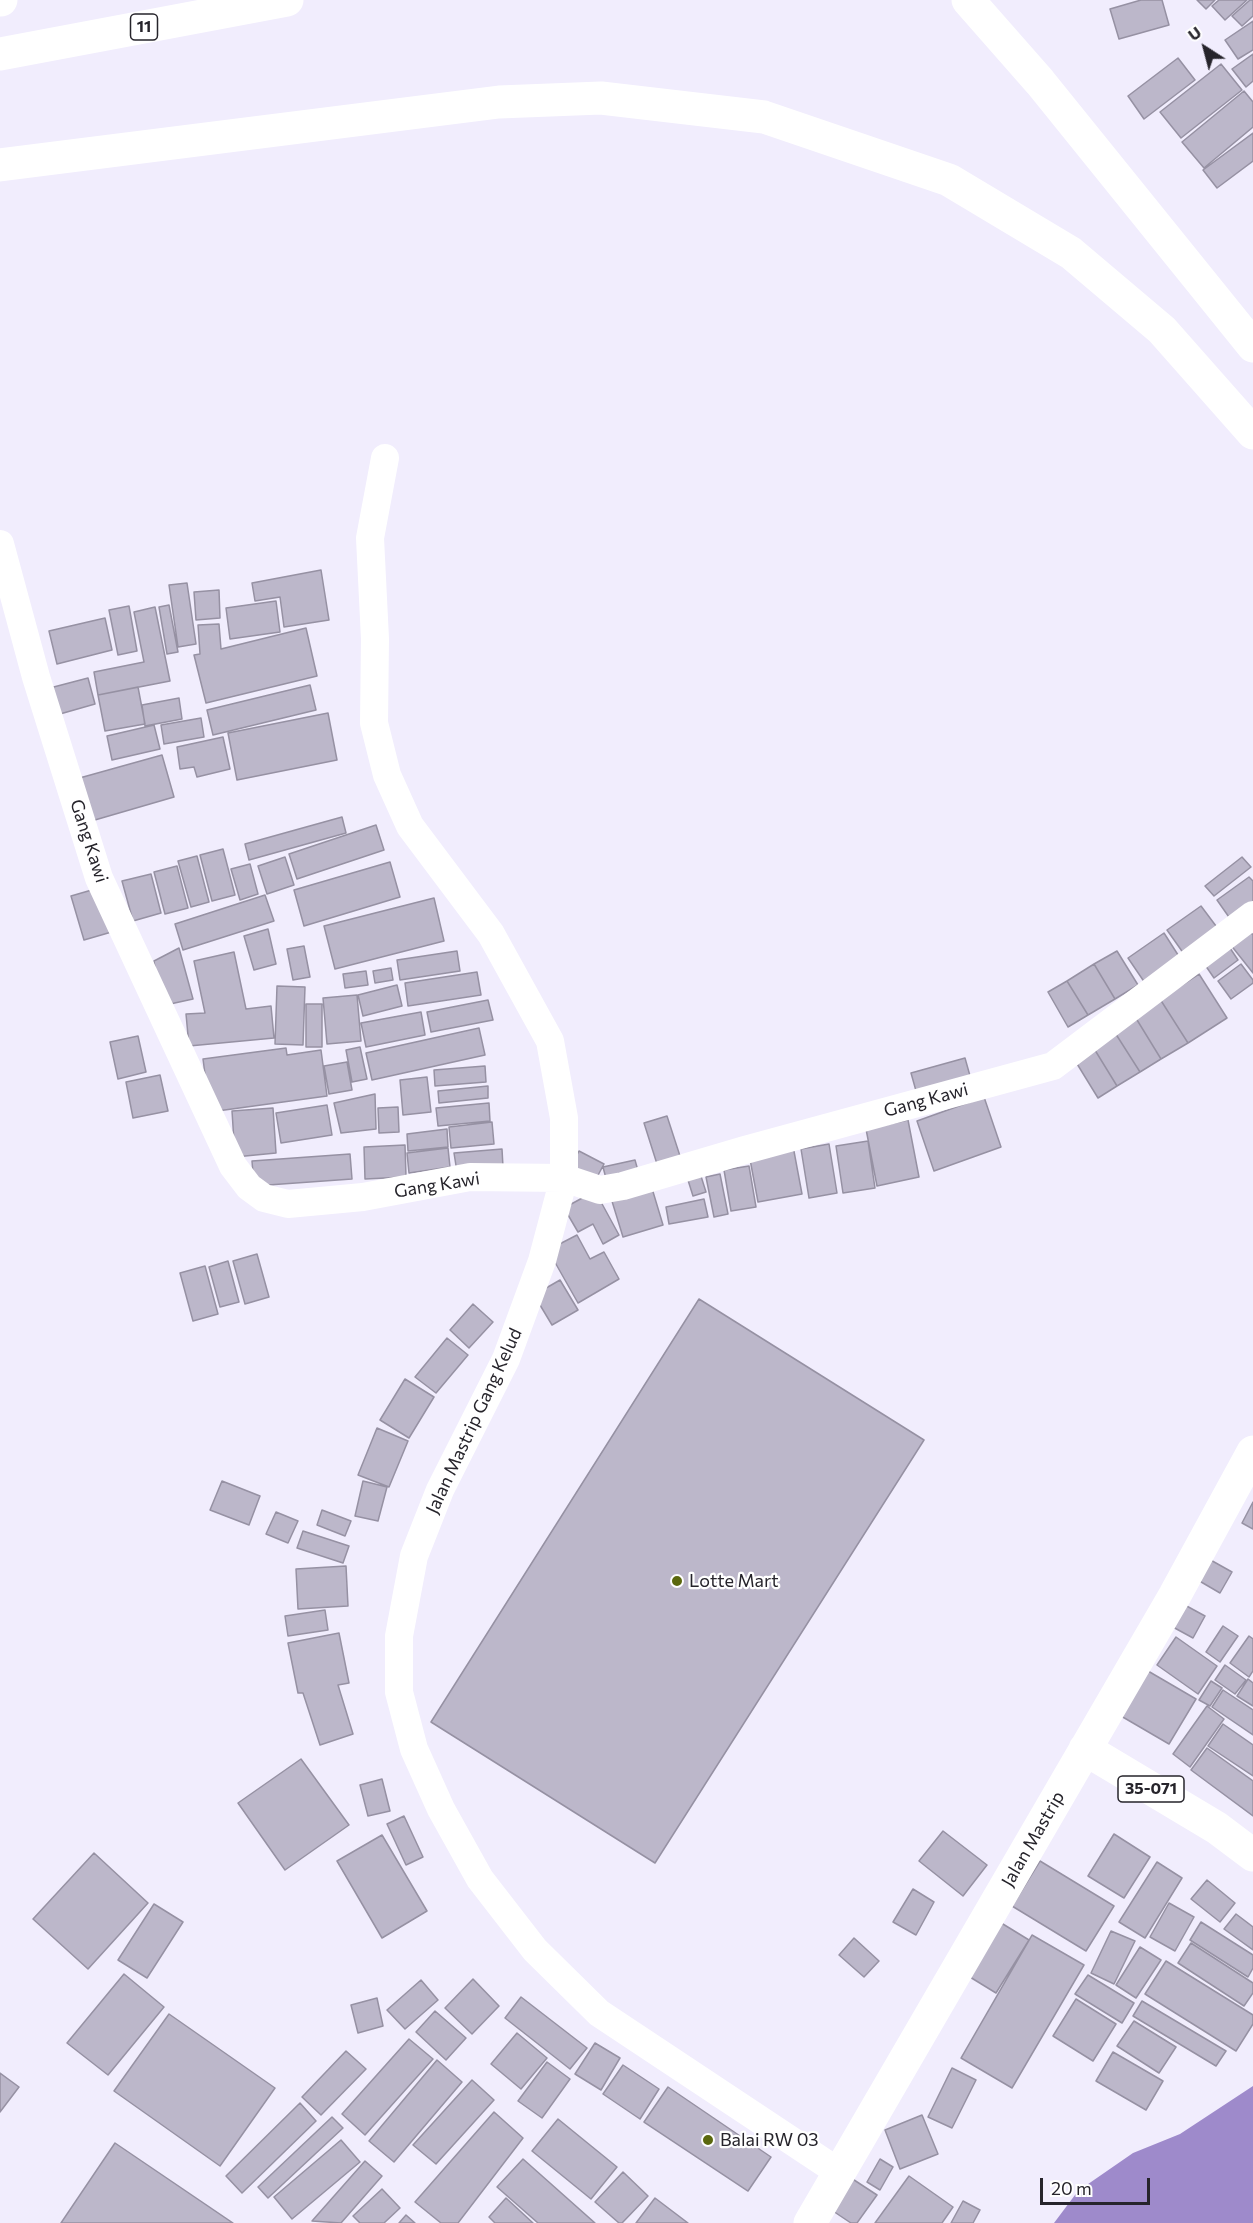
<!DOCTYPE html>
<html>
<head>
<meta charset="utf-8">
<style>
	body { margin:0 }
	#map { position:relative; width:1253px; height:2223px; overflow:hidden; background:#f1edfd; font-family:Commissioner,sans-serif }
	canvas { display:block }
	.north { position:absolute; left:1175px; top:18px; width:60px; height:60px; -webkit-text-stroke:4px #fff; paint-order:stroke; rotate:324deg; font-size:16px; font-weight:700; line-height:24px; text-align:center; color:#26242b }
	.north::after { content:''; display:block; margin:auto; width:21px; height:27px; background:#26242b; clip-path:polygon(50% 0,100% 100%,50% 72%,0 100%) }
	.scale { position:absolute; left:1040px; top:2178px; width:110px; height:27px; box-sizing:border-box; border:3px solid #26242b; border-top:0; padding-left:8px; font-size:18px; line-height:21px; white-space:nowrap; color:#26242b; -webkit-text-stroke:4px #fff; paint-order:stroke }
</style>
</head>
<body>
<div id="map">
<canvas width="1253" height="2223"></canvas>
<div class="north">U</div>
<div class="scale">20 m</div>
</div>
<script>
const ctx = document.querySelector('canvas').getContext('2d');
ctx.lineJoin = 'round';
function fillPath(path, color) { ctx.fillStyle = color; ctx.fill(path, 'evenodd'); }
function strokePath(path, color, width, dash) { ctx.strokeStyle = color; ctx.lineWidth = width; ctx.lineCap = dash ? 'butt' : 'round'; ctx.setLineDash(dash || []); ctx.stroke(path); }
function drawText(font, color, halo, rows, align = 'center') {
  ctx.font = font + ' Commissioner,sans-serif'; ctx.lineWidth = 4.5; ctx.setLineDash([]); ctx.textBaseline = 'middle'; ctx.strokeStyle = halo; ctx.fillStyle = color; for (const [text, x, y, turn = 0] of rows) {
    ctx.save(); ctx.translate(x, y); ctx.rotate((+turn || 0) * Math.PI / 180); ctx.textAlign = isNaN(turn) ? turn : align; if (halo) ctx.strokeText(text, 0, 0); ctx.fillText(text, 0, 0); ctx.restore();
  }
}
fillPath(new Path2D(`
	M1253,2086V2223H1054L1078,2191L1133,2153L1180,2134Z`), '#9e8acb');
const building = new Path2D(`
	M1141,0H1162L1169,25L1119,39L1110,9Z
	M1197,0H1215L1206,9Z
	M1219,0H1247L1225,20L1212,6Z
	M1250,0H1253V16L1242,26L1232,16Z
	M1253,21V50L1238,59L1225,40Z
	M1253,54V81L1246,87L1232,69Z
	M1178,58L1195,80L1144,119L1128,96Z
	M1221,64L1242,90L1181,138L1160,112Z
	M1244,91L1253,102V127L1204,168L1182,142Z
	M1253,133V161L1217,188L1203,170Z
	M321,570L329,620L284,627L280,597L255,601L252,583Z
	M187,583L196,644L178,647L169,585Z
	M219,590L220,618L196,620L194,592Z
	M276,601L280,632L230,639L226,608Z
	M169,605L178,652L167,654L159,607Z
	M129,606L137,651L118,655L109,610Z
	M155,607L170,681L98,695L94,672L144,662L134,612Z
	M105,618L112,650L57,664L49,631Z
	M219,624L221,649L306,628L317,676L206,703L194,655L200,654L198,625Z
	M88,678L95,704L53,716L46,689Z
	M310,685L316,710L213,735L207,710Z
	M138,687L145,724L105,731L98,695Z
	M179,698L182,719L145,726L142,705Z
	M328,713L337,760L237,780L228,733Z
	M201,718L204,737L164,744L161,725Z
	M154,725L160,749L112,760L107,736Z
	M223,737L230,769L197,777L194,767L180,769L177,747Z
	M162,755L174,797L88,822L76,779Z
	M342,817L346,833L249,860L245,844Z
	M376,825L384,850L297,879L289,854Z
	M223,849L235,895L212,901L200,855Z
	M197,856L209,902L191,907L178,861Z
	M285,857L294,885L267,894L258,866Z
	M1242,857L1251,867L1214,896L1205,886Z
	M390,862L400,897L304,926L294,890Z
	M250,864L258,894L240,900L231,869Z
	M177,866L188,908L165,914L154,872Z
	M151,874L161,913L133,921L122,881Z
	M1249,877L1253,881V905L1231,920L1217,900Z
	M102,887L115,931L84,940L71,896Z
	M265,895L274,921L183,950L175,924Z
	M434,898L444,941L335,969L324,926Z
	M1201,906L1219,930L1184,954L1167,930Z
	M268,929L276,964L254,970L244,936Z
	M1248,929L1253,935V973L1230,944Z
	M1164,933L1180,958L1145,983L1128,958Z
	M1226,942L1238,960L1214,978L1201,959Z
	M304,946L310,977L293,980L287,949Z
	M179,948L193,999L161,1006L154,961Z
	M457,951L460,971L400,980L397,960Z
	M1117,951L1138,985L1115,999L1094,964Z
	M234,952L246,1009L271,1006L274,1038L189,1046L186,1014L205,1013L194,961Z
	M1094,964L1115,999L1088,1015L1067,981Z
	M1241,964L1253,980V983L1231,999L1218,981Z
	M391,968L393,980L375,983L373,971Z
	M366,971L368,985L345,988L343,974Z
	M477,972L481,995L408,1006L405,983Z
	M1199,974L1227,1018L1188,1043L1160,999Z
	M1067,981L1088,1015L1068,1027L1048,992Z
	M397,985L402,1006L363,1016L358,995Z
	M277,986L305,987L303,1045L275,1044Z
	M357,995L361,1041L327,1044L323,998Z
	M1160,999L1188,1043L1161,1059L1134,1015Z
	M488,1000L493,1020L431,1032L427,1012Z
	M306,1004H322V1047H306Z
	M421,1012L425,1035L366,1047L361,1023Z
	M1134,1015L1161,1059L1140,1072L1112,1028Z
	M479,1028L485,1055L372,1080L366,1053Z
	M1112,1028L1140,1072L1117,1086L1090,1042Z
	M138,1036L146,1072L118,1079L110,1042Z
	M1090,1042L1117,1086L1098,1098L1071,1054Z
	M360,1047L367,1079L352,1082L346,1050Z
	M286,1048L287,1055L321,1050L327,1096L210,1112L203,1059Z
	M965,1058L972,1083L918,1098L911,1073Z
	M347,1062L352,1090L329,1094L324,1066Z
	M485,1066L486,1082L435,1086L434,1070Z
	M160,1075L168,1111L133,1118L126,1082Z
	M427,1077L431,1112L403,1115L400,1080Z
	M488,1086V1098L439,1103L438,1091Z
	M375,1094L376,1129L341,1133L334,1103Z
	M984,1097L1001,1147L934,1171L917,1121Z
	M489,1103L490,1121L438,1126L436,1108Z
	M327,1105L332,1135L281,1143L276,1113Z
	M398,1107L399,1132L379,1133L378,1108Z
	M273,1108L276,1153L235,1157L232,1111Z
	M667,1116L680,1156L657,1164L644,1123Z
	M908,1120L919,1177L877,1186L866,1129Z
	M492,1122L494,1144L451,1148L449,1127Z
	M447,1129L448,1147L408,1151L407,1134Z
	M868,1141L875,1188L843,1193L836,1146Z
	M829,1144L837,1193L809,1198L801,1149Z
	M405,1145L406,1177L365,1179L364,1147Z
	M793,1146L802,1194L758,1202L749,1154Z
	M448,1148L450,1167L409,1173L407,1153Z
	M502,1149L503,1167L457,1172L454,1153Z
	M579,1151L604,1164L596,1179L571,1166Z
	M350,1154L352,1179L254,1186L252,1161Z
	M635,1160L640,1178L608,1186L603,1167Z
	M749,1166L756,1207L731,1211L724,1170Z
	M700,1173L706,1192L693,1196L687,1177Z
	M720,1174L728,1214L714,1217L706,1177Z
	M651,1185L663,1225L623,1237L611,1198Z
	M595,1191L619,1235L603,1244L593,1224L578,1232L564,1208Z
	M704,1199L708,1217L669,1224L666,1207Z
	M577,1235L590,1259L604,1252L619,1279L578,1303L548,1250Z
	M257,1254L269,1297L245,1304L233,1261Z
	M228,1261L239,1302L220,1307L209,1267Z
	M205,1266L218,1314L193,1321L180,1273Z
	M560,1280L578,1310L552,1325L534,1295Z
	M699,1299L924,1440L655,1863L431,1722Z
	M473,1304L493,1322L469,1348L450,1330Z
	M447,1338L468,1355L436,1393L415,1377Z
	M405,1379L434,1397L409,1438L380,1420Z
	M377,1428L408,1441L389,1487L358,1475Z
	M222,1481L260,1496L249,1525L210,1510Z
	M363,1481L387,1487L378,1521L355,1516Z
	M1253,1502V1529L1242,1523Z
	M322,1510L351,1521L345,1536L317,1525Z
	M276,1512L298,1521L288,1543L266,1534Z
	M303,1531L349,1546L343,1563L297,1548Z
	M1207,1558L1232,1572L1220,1593L1196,1579Z
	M346,1566L348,1606L298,1609L296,1569Z
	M1183,1604L1205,1616L1193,1638L1171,1626Z
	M325,1610L328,1630L288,1636L285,1616Z
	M1223,1626L1238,1636L1220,1662L1206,1652Z
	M339,1633L349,1683L338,1685L353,1734L320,1745L303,1693H298L288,1643Z
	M1249,1636L1253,1639V1671L1249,1677L1230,1663Z
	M1176,1637L1217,1666L1198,1694L1157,1665Z
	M1225,1665L1246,1680L1235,1694L1215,1680Z
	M1148,1671L1196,1699L1169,1744L1121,1716Z
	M1248,1679L1253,1683V1706L1237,1696Z
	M1211,1681L1222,1688L1210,1706L1199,1700Z
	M1223,1690L1253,1710V1735L1212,1707Z
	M1207,1706L1224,1719L1190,1767L1173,1754Z
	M1223,1724L1253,1745V1776L1208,1746Z
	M1207,1748L1253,1781V1816L1191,1770Z
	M301,1759L349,1825L285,1870L238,1803Z
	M382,1779L390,1811L368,1816L360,1785Z
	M404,1816L423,1857L406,1865L387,1824Z
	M943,1831L987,1865L963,1896L919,1861Z
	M1114,1834L1150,1857L1124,1898L1088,1876Z
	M382,1835L427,1911L382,1938L337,1861Z
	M94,1853L148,1903L88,1969L33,1919Z
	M1040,1861L1114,1906L1086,1951L1012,1906Z
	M1157,1862L1182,1878L1145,1938L1119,1922Z
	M1207,1880L1235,1903L1220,1922L1191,1899Z
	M913,1889L934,1902L916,1935L893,1922Z
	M1169,1903L1194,1917L1175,1951L1150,1937Z
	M154,1904L183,1922L147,1978L118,1960Z
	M1236,1914L1253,1927V1950L1224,1929Z
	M998,1921L1029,1940L996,1993L965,1974Z
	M1201,1922L1253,1955V1968L1248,1977L1190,1940Z
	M1111,1931L1135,1941L1114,1984L1091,1973Z
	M1032,1935L1084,1965L1012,2088L961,2058Z
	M854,1938L879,1961L864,1977L839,1955Z
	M1191,1943L1253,1983V1993L1244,2006L1178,1963Z
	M1140,1947L1161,1960L1136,1998L1116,1985Z
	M1166,1961L1253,2015V2024L1236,2051L1145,1994Z
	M124,1974L164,2007L108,2075L67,2043Z
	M1088,1975L1134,2003L1122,2023L1075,1994Z
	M473,1979L499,2006L472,2034L445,2008Z
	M421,1980L438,2000L405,2029L387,2010Z
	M521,1997L587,2048L570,2069L505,2018Z
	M377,1998L383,2026L358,2033L351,2005Z
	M1076,1999L1116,2024L1093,2061L1053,2036Z
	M1142,2001L1226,2051L1216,2066L1133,2016Z
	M435,2011L466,2038L446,2060L416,2032Z
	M169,2014L275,2088L220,2166L114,2091Z
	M1134,2021L1176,2047L1159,2073L1117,2046Z
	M517,2033L547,2058L521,2089L491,2064Z
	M409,2039L433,2059L365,2135L342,2114Z
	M595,2043L620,2058L601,2090L575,2074Z
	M346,2051L366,2069L321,2115L302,2097Z
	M1113,2052L1163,2081L1146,2110L1096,2081Z
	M437,2060L462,2082L394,2162L369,2141Z
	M547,2062L570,2079L542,2118L518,2101Z
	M623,2065L659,2089L640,2119L603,2094Z
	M952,2068L976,2080L952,2128L928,2117Z
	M0,2073L19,2087L0,2112Z
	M472,2080L494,2100L436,2164L413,2145Z
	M668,2087L771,2157L748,2191L644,2122Z
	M300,2103L316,2121L242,2193L226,2176Z
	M494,2112L523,2138L458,2223H441L415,2202Z
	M922,2115L938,2154L900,2169L885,2130Z
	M332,2117L343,2128L268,2198L258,2187Z
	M558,2119L617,2167L591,2199L532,2151Z
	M341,2140L360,2162L292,2219L274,2197Z
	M115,2143L233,2223H61Z
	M523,2159L595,2223H538L497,2187Z
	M880,2159L893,2167L880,2190L867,2182Z
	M365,2161L382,2176L341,2223L312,2221Z
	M623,2172L648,2196L622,2223H619L595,2202Z
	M848,2176L877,2195L857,2223H851L827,2207Z
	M909,2176L953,2207L942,2223H875Z
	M382,2189L400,2208L384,2223H360L353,2216Z
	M506,2198L533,2223H495L489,2217Z
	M655,2198L688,2223H636Z
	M963,2201L980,2210L973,2223H951Z
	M406,2215L415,2223H399Z`);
fillPath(building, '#bcb7ca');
strokePath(building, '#9691a3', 1.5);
strokePath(new Path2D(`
	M385,458L370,538L375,639L374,723L387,775L410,826L491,934L550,1041L564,1118V1178L542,1261L506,1359L440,1490L414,1556L399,1636V1692L414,1749L441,1809L480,1879L535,1950L599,2013L840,2173
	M0,544L36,677L99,878L233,1166L249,1187L264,1198L288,1204L363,1197L470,1177L564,1178L600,1190L623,1186L745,1150L1053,1066L1253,915`), '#fff', 28);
strokePath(new Path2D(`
	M1085,1749L1217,1828L1253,1855
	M810,2223L1175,1595L1253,1452`), '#fff', 33);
strokePath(new Path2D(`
	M0,0H1
	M968,0L1040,82L1253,346
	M0,54L287,0
	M0,165L499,102L601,98L764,117L949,180L1071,253L1162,330L1253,433`), '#fff', 33);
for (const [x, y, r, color] of [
	[677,1581,6,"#5b680e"],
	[708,2140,6,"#5b680e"]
]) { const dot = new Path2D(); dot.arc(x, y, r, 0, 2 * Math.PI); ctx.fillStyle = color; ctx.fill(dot); strokePath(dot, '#fff', 2); }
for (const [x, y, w] of [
	[144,27,27],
	[1151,1789,66]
]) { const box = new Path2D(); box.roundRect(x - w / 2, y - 13, w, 26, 4.5); ctx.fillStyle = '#fff'; ctx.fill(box); strokePath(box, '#26242b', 1.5); }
drawText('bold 16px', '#26242b', null, [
	["11",144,27],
	["35-071",1151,1789]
]);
drawText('18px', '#26242b', '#fff', [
	["Gang Kawi",89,841,72],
	["Gang Kawi",926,1100,-15],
	["Gang Kawi",437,1185,-9],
	["Jalan Mastrip Gang Kelud",474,1421,-65],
	["Jalan Mastrip",1033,1839,-60]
]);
drawText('18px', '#26242b', '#fff', [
	["Lotte Mart",689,1581],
	["Balai RW 03",720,2140]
], 'left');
</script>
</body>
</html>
